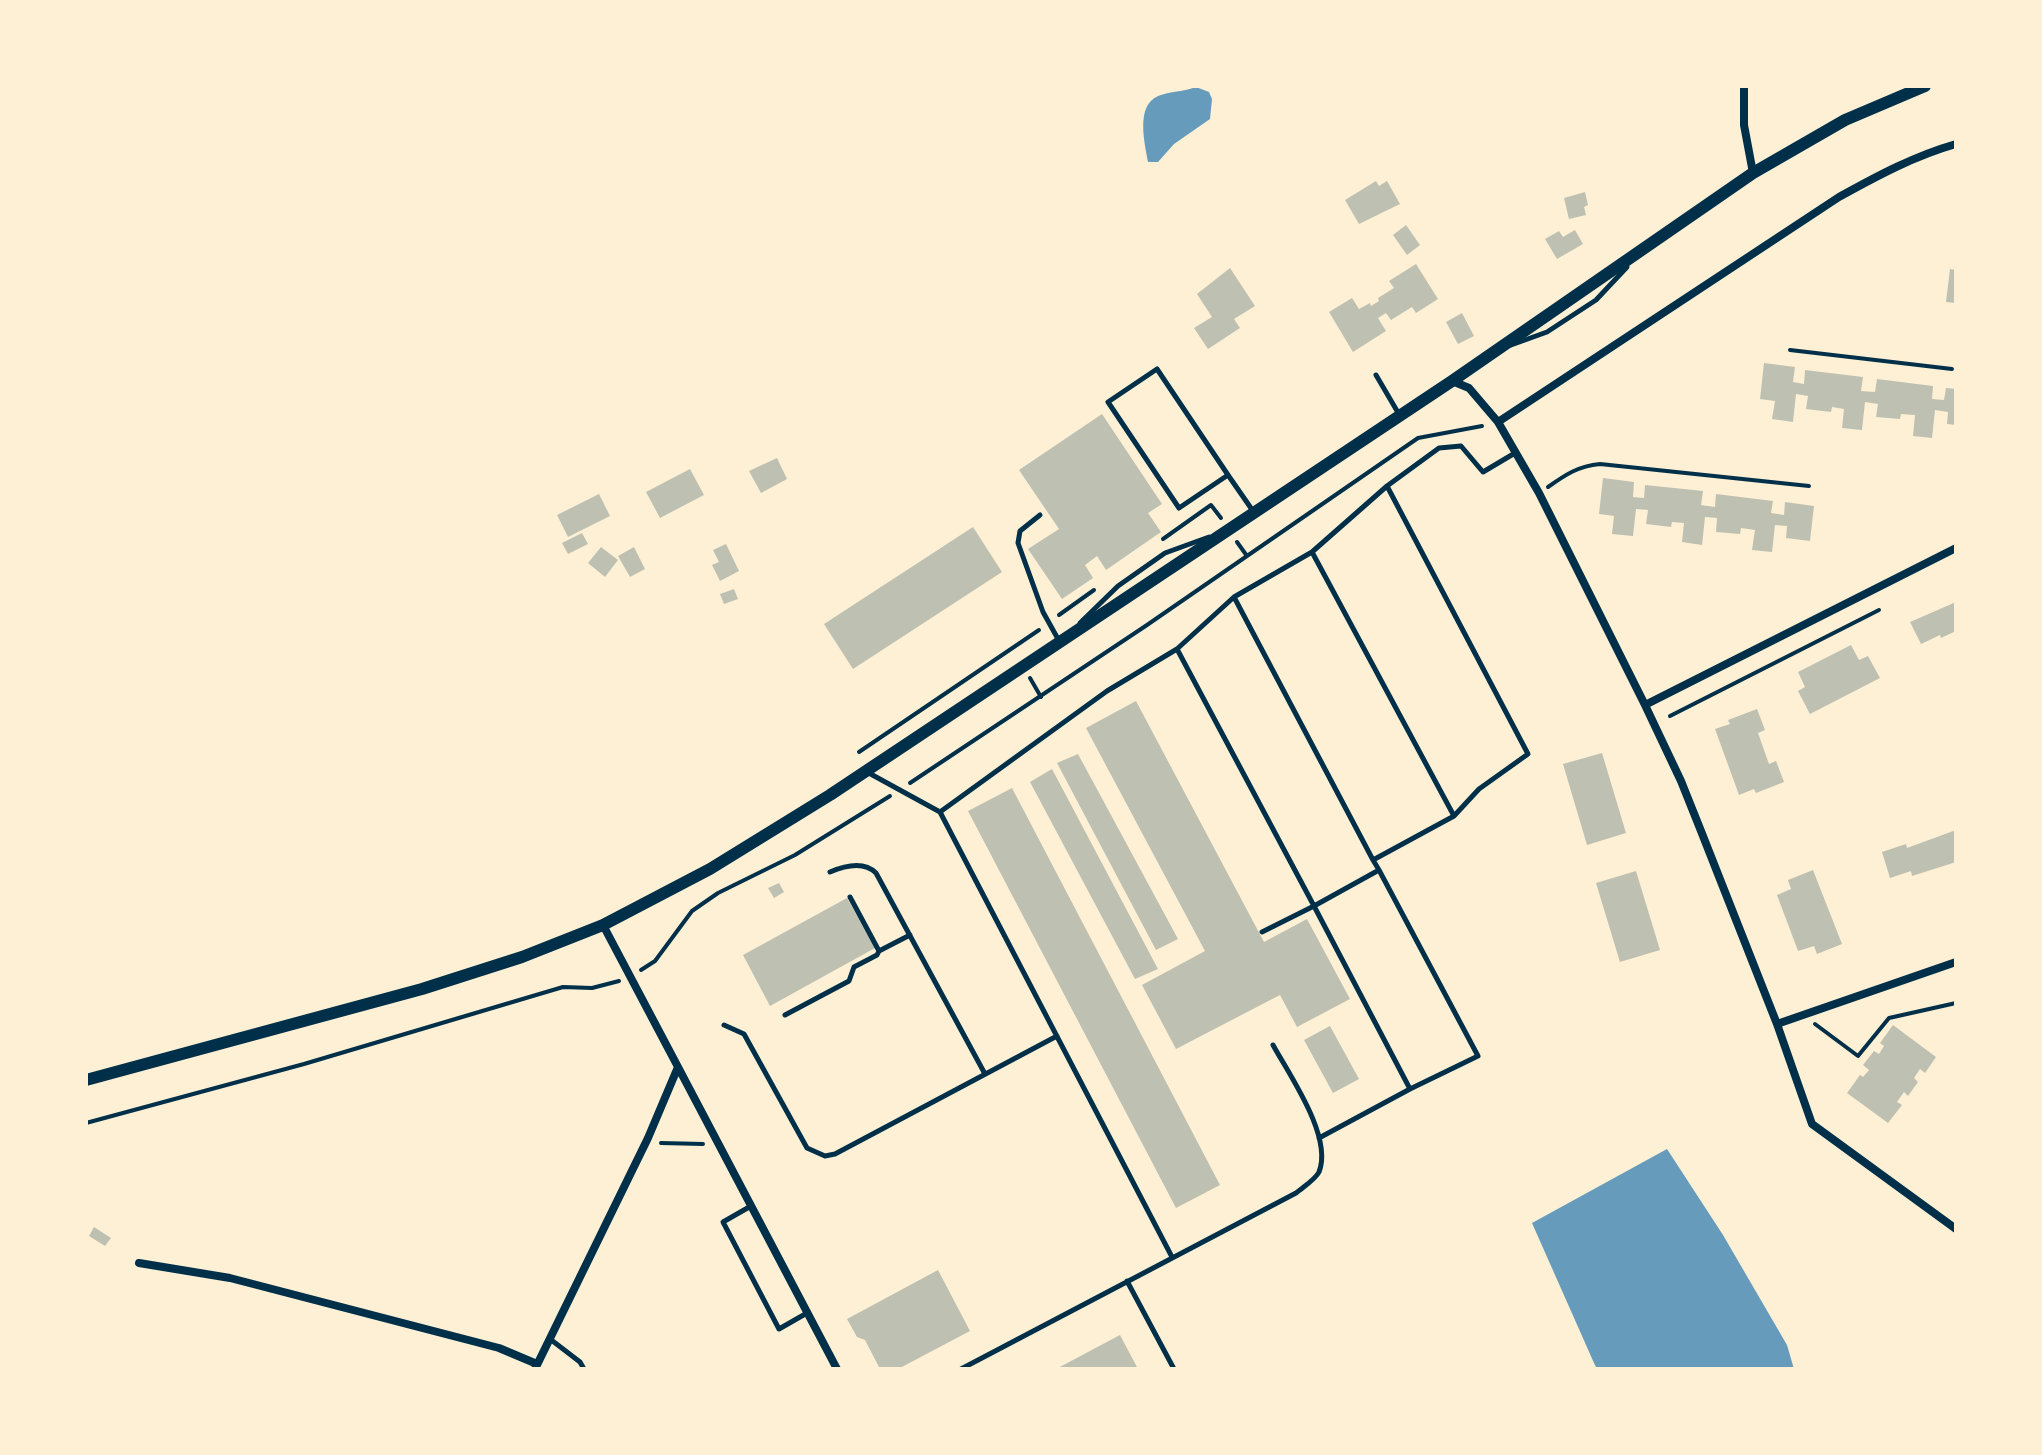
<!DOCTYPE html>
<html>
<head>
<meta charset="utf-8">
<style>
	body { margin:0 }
	#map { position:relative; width:2042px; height:1455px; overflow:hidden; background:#fdf0d5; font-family:"PT Sans Narrow",sans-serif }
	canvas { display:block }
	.frame { position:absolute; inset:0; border:88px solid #fdf0d5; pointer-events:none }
</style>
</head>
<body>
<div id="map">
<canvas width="2042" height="1455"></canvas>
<div class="frame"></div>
</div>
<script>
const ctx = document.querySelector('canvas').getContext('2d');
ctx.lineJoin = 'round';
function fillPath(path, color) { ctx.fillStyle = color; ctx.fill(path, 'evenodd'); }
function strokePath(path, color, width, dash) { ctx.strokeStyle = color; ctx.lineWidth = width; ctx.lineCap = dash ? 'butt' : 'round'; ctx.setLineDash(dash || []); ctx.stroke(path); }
fillPath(new Path2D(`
	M1196,87L1209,92L1212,99L1210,119L1174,144L1158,162H1148C1145,144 1135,106 1158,96C1170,91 1184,92 1196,87Z
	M1667,1149L1723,1235L1787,1345L1794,1369H1597L1594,1363L1532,1223Z`), '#669bbc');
fillPath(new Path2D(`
	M1376,181L1379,186L1387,181L1400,204L1359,224L1345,200Z
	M1585,192L1588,205L1584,207L1586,215L1569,219L1564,198Z
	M1406,225L1420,245L1407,255L1393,235Z
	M1575,230L1583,244L1557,259L1545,239L1559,231L1563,237Z
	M1416,264L1438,299L1416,313L1412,307L1391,320L1386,313L1378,318L1386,331L1353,352L1329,312L1352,298L1359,309L1370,303L1371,306L1379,301L1378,298L1394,288L1389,281Z
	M1230,268L1255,306L1234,319L1240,328L1208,349L1194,328L1212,317L1197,294Z
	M1950,269L1956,270V303L1946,302Z
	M1462,313L1474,336L1458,344L1446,322Z
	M1764,363L1795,367L1793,382L1804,384L1805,370L1863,377L1861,391L1875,392L1877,379L1933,386L1932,399L1944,400L1946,388L1956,389V425L1947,424L1948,412L1935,410L1932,438L1913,436L1915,415L1901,414L1900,419L1876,417L1878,404L1865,402L1862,430L1842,428L1844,409L1832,407L1831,412L1806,409L1808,396L1796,394L1793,422L1772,419L1775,401L1760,399Z
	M1102,414L1162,504L1148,513L1161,532L1106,570L1097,556L1085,565L1093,578L1062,599L1028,549L1059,529L1019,470Z
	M777,458L787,479L761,493L749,471Z
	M690,469L704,495L660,518L646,492Z
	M1603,478L1634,482L1633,497L1644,498L1645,485L1703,491L1701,505L1715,507L1716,494L1773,501L1771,513L1784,515L1785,502L1814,506L1810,541L1786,538L1787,526L1775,525L1772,552L1752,550L1755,530L1741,528L1740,534L1716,532L1717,518L1705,517L1702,545L1682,542L1684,523L1672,522L1671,527L1646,524L1648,510L1636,509L1633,536L1612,534L1614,516L1599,514Z
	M599,494L610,516L568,537L557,515Z
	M973,527L1002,572L853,669L824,624Z
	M582,533L588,544L568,554L562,543Z
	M726,544L739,571L720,581L712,565L719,562L713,550Z
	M601,547L618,560L605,577L588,563Z
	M634,547L645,569L630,577L618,556Z
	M734,589L738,599L724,604L720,594Z
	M1956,602V631L1941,638L1940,635L1921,644L1910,622Z
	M1851,645L1859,660L1868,656L1880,678L1810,714L1798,691L1805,687L1798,672Z
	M1136,701L1264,942L1307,919L1350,999L1297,1027L1280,995L1176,1049L1142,985L1205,951L1086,728Z
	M1757,709L1765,730L1758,733L1769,764L1776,761L1784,782L1756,793L1754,789L1739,795L1715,729L1730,724L1728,720Z
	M1602,753L1626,833L1587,845L1563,764Z
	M1078,754L1178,939L1156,950L1057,763Z
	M1052,769L1158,969L1135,979L1030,782Z
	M1012,788L1220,1185L1176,1208L968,811Z
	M1956,830V862L1912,876L1911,871L1890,878L1882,852L1906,844L1907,848Z
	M1813,870L1842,944L1817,954L1814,946L1798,951L1777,895L1791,889L1788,880Z
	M1636,871L1660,950L1620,962L1596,883Z
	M779,883L784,892L774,898L768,888Z
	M847,898L875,948L770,1006L743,955Z
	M1893,1025L1936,1057L1925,1073L1920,1069L1914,1078L1918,1082L1908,1096L1904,1092L1897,1102L1902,1105L1888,1123L1847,1093L1860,1075L1863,1077L1869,1070L1863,1065L1874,1051L1879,1054L1884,1046L1880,1043Z
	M1330,1026L1359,1079L1333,1093L1304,1040Z
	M94,1227L111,1238L105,1246L89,1236Z
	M938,1270L970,1331L898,1369H880L865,1340L857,1337L847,1319Z
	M1120,1335L1138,1369H1056Z`), '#bec0b2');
strokePath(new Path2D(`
	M1790,350L1952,369
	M1548,487C1565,475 1578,466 1600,464L1809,486
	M1163,539L1211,505L1221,518
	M1237,542L1247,556
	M1059,615L1094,590
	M1030,678L1041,697
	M1670,716L1879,610
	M859,752L1039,630
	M910,783L1147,625L1418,438L1482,426
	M641,970L655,961L692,911L718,893L795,855L890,796
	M1815,1024L1858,1056L1889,1018L1956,1003
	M86,1123L304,1064L563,987L592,988L619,981
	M661,1143L703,1144`), '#003049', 4);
strokePath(new Path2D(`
	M1511,345L1547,332L1596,300L1627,267
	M1376,375L1400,416
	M1228,475L1157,369L1108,402L1179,508L1228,475L1253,511
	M1387,486L1528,754L1479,789L1454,816L1312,552L1387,486L1439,448L1461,446L1483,472L1515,453
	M1040,515L1020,531L1018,543L1043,612L1058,639
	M1312,552L1234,597L1373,860L1454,816
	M1234,597L1177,649L1314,906L1379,870L1373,860
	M1080,623L1118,586L1165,553L1209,537
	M867,772L940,812
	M830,872C844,866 864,861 876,873L985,1074
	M850,897L879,951L910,935
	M1262,932L1314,906L1410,1089L1478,1056L1379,870
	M785,1015L849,981L854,967L877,955L879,951
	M724,1025L744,1034L807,1148L825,1156L835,1154L1057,1036
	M1319,1138L1410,1089
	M751,1206L723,1222L779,1329L807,1313
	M1172,1257L940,812L1107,691L1177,649
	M1127,1281L1174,1369
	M550,1339L580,1362L584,1369
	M961,1369L1296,1193C1303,1187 1315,1180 1319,1172C1333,1137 1290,1076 1273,1045`), '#003049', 5);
strokePath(new Path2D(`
	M1744,86V125L1753,173
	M1452,381L1469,388L1498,422L1539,493L1645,705L1681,781L1701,831L1777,1024L1812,1124L1956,1229
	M1498,422L1839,197C1877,176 1914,156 1956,144
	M1645,705L1956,548
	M1777,1024L1956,962
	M678,1067L837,1369
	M139,1263L230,1278L499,1348L537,1364
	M535,1369L648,1138L678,1067L603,925`), '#003049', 8);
strokePath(new Path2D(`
	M86,1080L422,989L522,957L603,925L710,869L830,795L1452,381L1753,173L1845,120L1925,86`), '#003049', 12);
</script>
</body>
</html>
